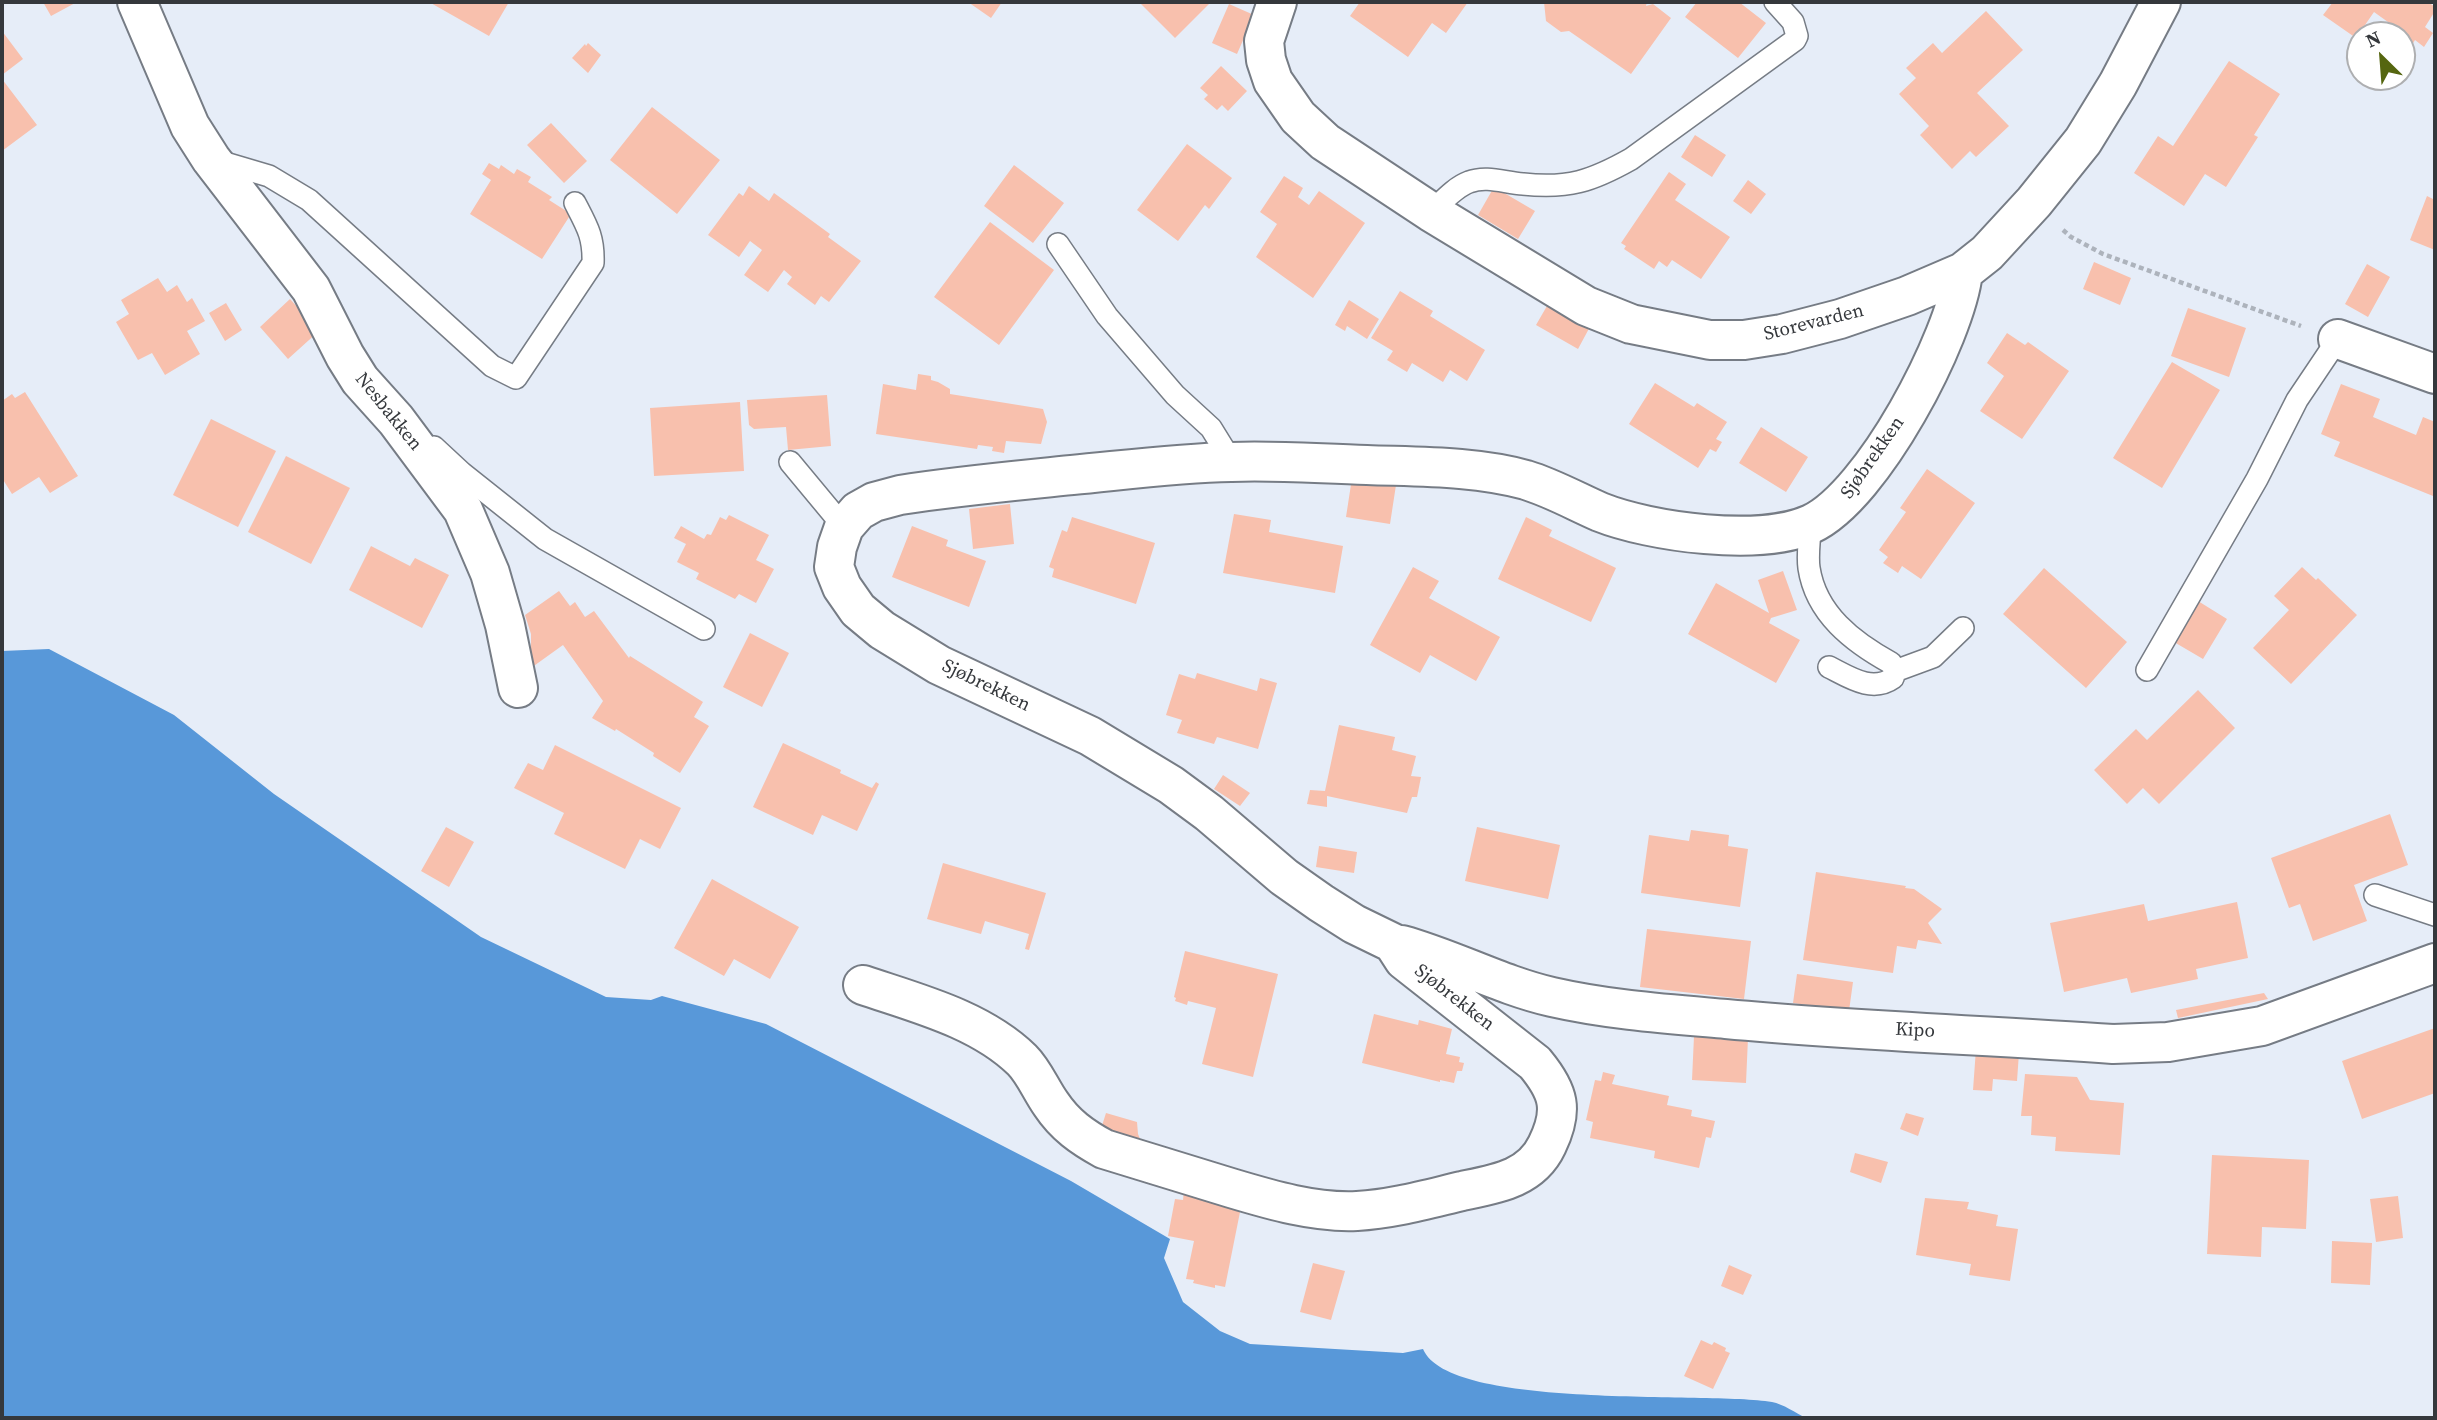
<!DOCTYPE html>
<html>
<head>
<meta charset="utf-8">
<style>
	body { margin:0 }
	#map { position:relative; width:2437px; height:1420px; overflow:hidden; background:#e6edf8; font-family:"Source Serif 4",serif }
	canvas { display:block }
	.frame { position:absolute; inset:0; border:4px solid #35383c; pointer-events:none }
	.north { position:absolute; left:2346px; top:21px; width:70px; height:70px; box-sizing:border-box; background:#fff; border:2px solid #aeafb1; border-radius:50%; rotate:335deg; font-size:19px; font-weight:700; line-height:28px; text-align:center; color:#35383c }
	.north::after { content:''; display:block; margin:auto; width:24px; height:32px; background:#556610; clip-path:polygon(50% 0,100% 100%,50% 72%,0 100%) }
</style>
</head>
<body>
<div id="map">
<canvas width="2437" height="1420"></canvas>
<div class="frame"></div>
<div class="north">N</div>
</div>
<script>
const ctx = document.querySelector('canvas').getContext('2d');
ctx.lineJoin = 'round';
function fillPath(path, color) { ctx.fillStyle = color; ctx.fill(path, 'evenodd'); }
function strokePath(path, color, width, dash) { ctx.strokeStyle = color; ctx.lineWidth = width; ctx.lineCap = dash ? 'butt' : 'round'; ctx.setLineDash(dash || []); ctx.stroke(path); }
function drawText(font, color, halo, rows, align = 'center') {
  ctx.font = font + ' "Source Serif 4",serif'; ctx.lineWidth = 6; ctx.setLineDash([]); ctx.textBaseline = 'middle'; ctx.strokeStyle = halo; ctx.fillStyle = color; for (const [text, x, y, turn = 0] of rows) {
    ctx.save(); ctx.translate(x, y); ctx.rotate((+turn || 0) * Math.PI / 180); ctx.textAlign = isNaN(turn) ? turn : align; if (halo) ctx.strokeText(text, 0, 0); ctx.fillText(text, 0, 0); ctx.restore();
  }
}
fillPath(new Path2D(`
	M49,649L174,715L274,794L481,937L606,997L651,1000L662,996L766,1024L1071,1181L1170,1239L1164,1258L1183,1302L1220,1331L1250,1344L1403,1353L1423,1349C1449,1411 1709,1391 1772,1402C1783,1404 1796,1413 1806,1418H2V651Z`), '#5898d9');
fillPath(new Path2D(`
	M43,2H77L51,16Z
	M429,2H509L489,36Z
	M968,2H1002L991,18Z
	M1139,2H1211L1175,38Z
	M1360,2H1468L1446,33L1432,23L1408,57L1350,16Z
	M1544,2H1647L1646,6L1653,4L1671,18L1631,74L1569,31L1561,32L1546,21Z
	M1697,2H1739L1766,23L1738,58L1685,17Z
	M2333,2H2428L2435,7V11L2425,27L2433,33L2424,47L2415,40L2410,48L2402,43V35H2389L2395,27L2374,12L2356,38L2323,15Z
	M1229,4L1254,15L1237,54L1212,43Z
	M1986,11L2023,50L1977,93L2009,126L1976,157L1970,151L1952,169L1920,135L1929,126L1899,94L1916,78L1906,68L1933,43L1942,53Z
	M2,31L23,59L2,75Z
	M588,43L601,55L588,73L572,58L585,44L586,46Z
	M2229,61L2280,94L2254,135L2258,137L2226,187L2205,174L2184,206L2134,173L2158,136L2173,146Z
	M1221,66L1247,91L1228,111L1222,105L1217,110L1204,99L1208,95L1200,88Z
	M2,79L37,125L2,151Z
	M652,107L720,160L677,214L610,160Z
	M551,123L587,161L564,183L527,145Z
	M1695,135L1726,155L1712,177L1681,157Z
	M1187,144L1232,178L1209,209L1205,205L1178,241L1137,210Z
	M489,163L499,169L501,165L514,174L517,169L531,177L528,182L552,197L549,200L571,214L542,259L470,214L491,180L482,174Z
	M1014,165L1064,203L1033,243L984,206Z
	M1669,172L1686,184L1675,200L1730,237L1701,279L1672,260L1667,267L1659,261L1654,269L1624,249L1626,246L1621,243Z
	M1284,176L1303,188L1298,197L1309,205L1319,191L1365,223L1313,298L1256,257L1277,224L1260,212Z
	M1748,180L1766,194L1751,214L1733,201Z
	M749,186L769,201L774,193L830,234L828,237L861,261L829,302L821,296L815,305L787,284L792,277L784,270L768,292L744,275L762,250L750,241L739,257L708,235L739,193L743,196Z
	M1494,187L1535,211L1518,239L1478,215Z
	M2427,196L2435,200V250L2410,240Z
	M990,222L1054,270L999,345L934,297Z
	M2094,262L2131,278L2120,305L2083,289Z
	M2367,264L2390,277L2368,317L2345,304Z
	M158,278L167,292L177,285L187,302L192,298L205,321L187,331L200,354L165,375L152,353L138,360L116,322L129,314L121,300Z
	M1400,291L1433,311L1430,316L1485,350L1467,381L1450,370L1443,382L1412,363L1407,372L1387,360L1393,351L1371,338Z
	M290,299L319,331L288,359L260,327Z
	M1551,299L1592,323L1578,349L1536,325Z
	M1349,300L1379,319L1367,339L1347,326L1345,331L1335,325Z
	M226,303L242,330L225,341L209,313Z
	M2188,308L2246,328L2229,377L2171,356Z
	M2007,333L2025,345L2028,342L2069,371L2022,439L1980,411L2004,376L1987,363Z
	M2172,362L2220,390L2162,488L2113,458Z
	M918,374L931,376V380L938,382L950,389V394L1043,409L1047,422L1041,444L1006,441L1004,453L992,451L993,447L978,445L977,449L876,434L883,384L916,390Z
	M1655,383L1694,407L1697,403L1727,422L1716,439L1722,442L1716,452L1710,449L1698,468L1629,424Z
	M2341,384L2380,399L2373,417L2416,435L2423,417L2435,422V490L2433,496L2334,456L2340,442L2321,434Z
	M25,392L78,476L50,493L39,477L12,494L2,478V401L12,394L15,398Z
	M827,395L831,446L788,450L786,427L754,429L749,425L747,400Z
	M740,402L744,471L654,476L650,408Z
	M211,419L276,451L238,527L173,495Z
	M1761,427L1808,457L1786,492L1739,463Z
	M286,456L350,488L311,564L248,532Z
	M1927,469L1975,503L1921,579L1902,566L1898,573L1883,563L1888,557L1879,550L1906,512L1900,508Z
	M1352,478L1396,485L1390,524L1346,517Z
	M1010,504L1014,544L973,549L969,509Z
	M1234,514L1271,520L1269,532L1343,546L1335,593L1223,573Z
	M729,515L769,535L756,560L774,569L756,603L739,594L735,599L696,579L699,573L677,562L686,544L674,538L681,526L704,539L707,534L711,535L720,517L726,520Z
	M1072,517L1155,543L1136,604L1052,577L1054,569L1049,567L1062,530L1067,532Z
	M1526,517L1552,530L1549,536L1616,568L1591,622L1498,579Z
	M912,526L948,540L946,546L986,561L969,607L892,577Z
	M371,546L410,566L415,558L449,575L422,628L349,590Z
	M1413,567L1439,581L1429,598L1500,637L1476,681L1430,655L1420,673L1370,645Z
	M2302,567L2316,580L2318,578L2357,615L2291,684L2253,648L2289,610L2274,596Z
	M2044,568L2127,642L2086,688L2003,614Z
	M1783,571L1797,610L1771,618L1769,623L1800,640L1776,683L1688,634L1716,583L1769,613L1758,580Z
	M559,591L570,606L575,602L585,617L594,611L629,658L630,656L703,702L694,717L709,726L680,773L653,756L654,753L616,729L615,731L592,718L603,701L563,645L531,668V634L525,615Z
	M2198,601L2227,619L2203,659L2174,642Z
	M750,633L789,653L762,707L723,687Z
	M1197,673L1257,691L1260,678L1277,683L1258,749L1217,737L1214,744L1177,733L1182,720L1166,715L1179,674L1195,679Z
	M2198,690L2235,728L2159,804L2143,788L2127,804L2094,770L2136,729L2147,740Z
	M1339,725L1395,737L1392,750L1416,756L1411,776L1421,777L1417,797H1412L1407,813L1327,796V807L1307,804L1310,790L1325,791Z
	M783,743L841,770L840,773L872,788L876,782L879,784L857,831L822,815L813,835L753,807Z
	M555,745L681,808L660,849L640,839L625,869L554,834L564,813L514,788L528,763L543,770Z
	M1223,775L1250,793L1240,806L1214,789Z
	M2390,814L2408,865L2354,885L2367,921L2313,941L2300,904L2289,908L2271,858Z
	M446,827L474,842L449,887L421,871Z
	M1477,827L1560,845L1548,899L1465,881Z
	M1691,830L1729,835L1728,846L1748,849L1740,907L1641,893L1649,835L1689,841Z
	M1319,846L1357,852L1354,873L1316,867Z
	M943,863L1046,893L1029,950L1025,949L1029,934L985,921L981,934L927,919Z
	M1816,872L1906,886L1905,888L1914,889L1942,909L1928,923L1942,944L1918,940L1916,949L1897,946L1893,973L1803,960Z
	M712,879L799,927L770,979L734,959L724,976L674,948Z
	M2237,902L2248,958L2196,969L2198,979L2131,993L2127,978L2064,992L2050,923L2144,904L2148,921Z
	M1647,929L1751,941L1744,999L1640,987Z
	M1185,951L1278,974L1253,1077L1202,1064L1216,1008L1188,1001L1187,1005L1175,1001L1176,998L1174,997Z
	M1797,974L1853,982L1849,1011L1793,1003Z
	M2264,993L2268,999L2178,1018L2176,1010Z
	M1374,1014L1418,1025L1419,1020L1452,1029L1446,1054L1460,1057L1459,1062L1464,1063L1462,1071H1457L1454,1083L1440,1080V1082L1362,1063Z
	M2435,1028V1093L2362,1119L2342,1061Z
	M1694,1036L1748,1038L1746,1083L1692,1080Z
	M1976,1049L2019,1053L2017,1081L1993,1079L1992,1091L1973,1090Z
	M1603,1072L1615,1075L1612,1084L1669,1096L1667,1105L1692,1110L1691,1116L1715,1121L1711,1138L1706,1137L1699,1168L1654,1158L1655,1151L1590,1138L1593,1122L1586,1120L1595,1080L1601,1081Z
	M2025,1074L2077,1077L2090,1100L2124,1103L2120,1155L2055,1151L2056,1137L2031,1135L2032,1116H2021Z
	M1106,1113L1137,1122L1138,1134L1144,1148L1099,1135Z
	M1906,1113L1924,1118L1918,1136L1900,1129Z
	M1855,1153L1888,1162L1881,1183L1850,1172Z
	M2212,1155L2309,1160L2306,1229L2262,1227L2261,1257L2207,1254Z
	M1184,1190L1242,1202L1225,1287L1215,1285V1288L1193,1283L1194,1280L1186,1279L1194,1241L1168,1236L1175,1199L1183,1200Z
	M2398,1196L2403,1238L2376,1242L2370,1199Z
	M1925,1198L1969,1202L1967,1209L1998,1215L1996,1226L2018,1229L2010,1281L1969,1275L1971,1264L1916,1255Z
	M2332,1241L2372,1243L2370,1285L2331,1283Z
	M1313,1263L1345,1271L1331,1320L1300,1312Z
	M1729,1265L1752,1275L1743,1295L1721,1286Z
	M1701,1340L1712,1345L1714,1342L1726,1348L1725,1351L1730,1353L1713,1389L1684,1376Z`), '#f8c0ad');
const lane = new Path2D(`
	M215,160L269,176L309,200L492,366L516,378L593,263C594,237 587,226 575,203
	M1431,212C1442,202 1455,187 1469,182C1487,175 1505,183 1523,184C1568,189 1592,181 1631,159L1795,40L1797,36L1793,22L1775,2
	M1058,244L1107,316L1175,395L1211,428L1232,462
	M434,447L462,473L545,539L704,629
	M790,462L844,527
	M1810,525C1810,539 1807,554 1809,568C1816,614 1853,642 1891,663L1895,671L1893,678C1872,693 1849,677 1829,667
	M2147,670L2257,479L2297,400L2338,339
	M1895,671L1933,657L1963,628
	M2375,895L2435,915`);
const street = new Path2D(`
	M137,2L190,126L211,159L311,289L345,356L360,380L396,420L463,510L490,573L505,625L518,688
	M1277,2L1264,41L1266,60L1273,81L1298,117L1325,142L1431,212L1586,306L1631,324L1710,340H1744L1782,334L1840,319L1907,296L1963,272L1987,253L2034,202L2083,141L2118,84L2161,2
	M2338,339L2435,374
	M1402,945C1453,959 1500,985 1552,997C1609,1010 1668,1014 1726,1019C1854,1031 1984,1035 2113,1044L2168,1042L2262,1026L2435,963
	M863,985C916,1003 980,1019 1022,1060C1034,1072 1041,1090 1051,1104C1065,1125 1082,1137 1104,1149C1146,1162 1189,1175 1231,1188C1271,1200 1315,1213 1357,1211C1393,1209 1428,1199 1462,1191C1496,1184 1531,1179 1547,1145C1564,1110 1559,1092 1535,1063L1404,960L1393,943L1354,924L1321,903L1284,877L1209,813L1171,785L1090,736L939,665L882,630L858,610L842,587L834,567L837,547L844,527L858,511L874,502L900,495C957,486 1014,481 1072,475C1125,470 1178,463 1231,462C1276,460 1322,464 1367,465C1419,467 1475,466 1526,480C1552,488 1575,501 1600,512C1650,532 1760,547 1811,524C1872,496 1956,337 1963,272`);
strokePath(lane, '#767c85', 24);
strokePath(street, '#767c85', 42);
strokePath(new Path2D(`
	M2063,230L2071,237L2103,254L2301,326`), '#adb3bc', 4.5, [5, 3.5]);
strokePath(lane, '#fff', 21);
strokePath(street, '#fff', 38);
drawText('19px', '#35383c', '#fff', [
	["Storevarden",1814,323,-14],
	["Nesbakken",388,412,51],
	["Sjøbrekken",1873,458,-55],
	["Sjøbrekken",986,686,26],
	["Sjøbrekken",1454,998,38],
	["Kipo",1915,1031,3]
]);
</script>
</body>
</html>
